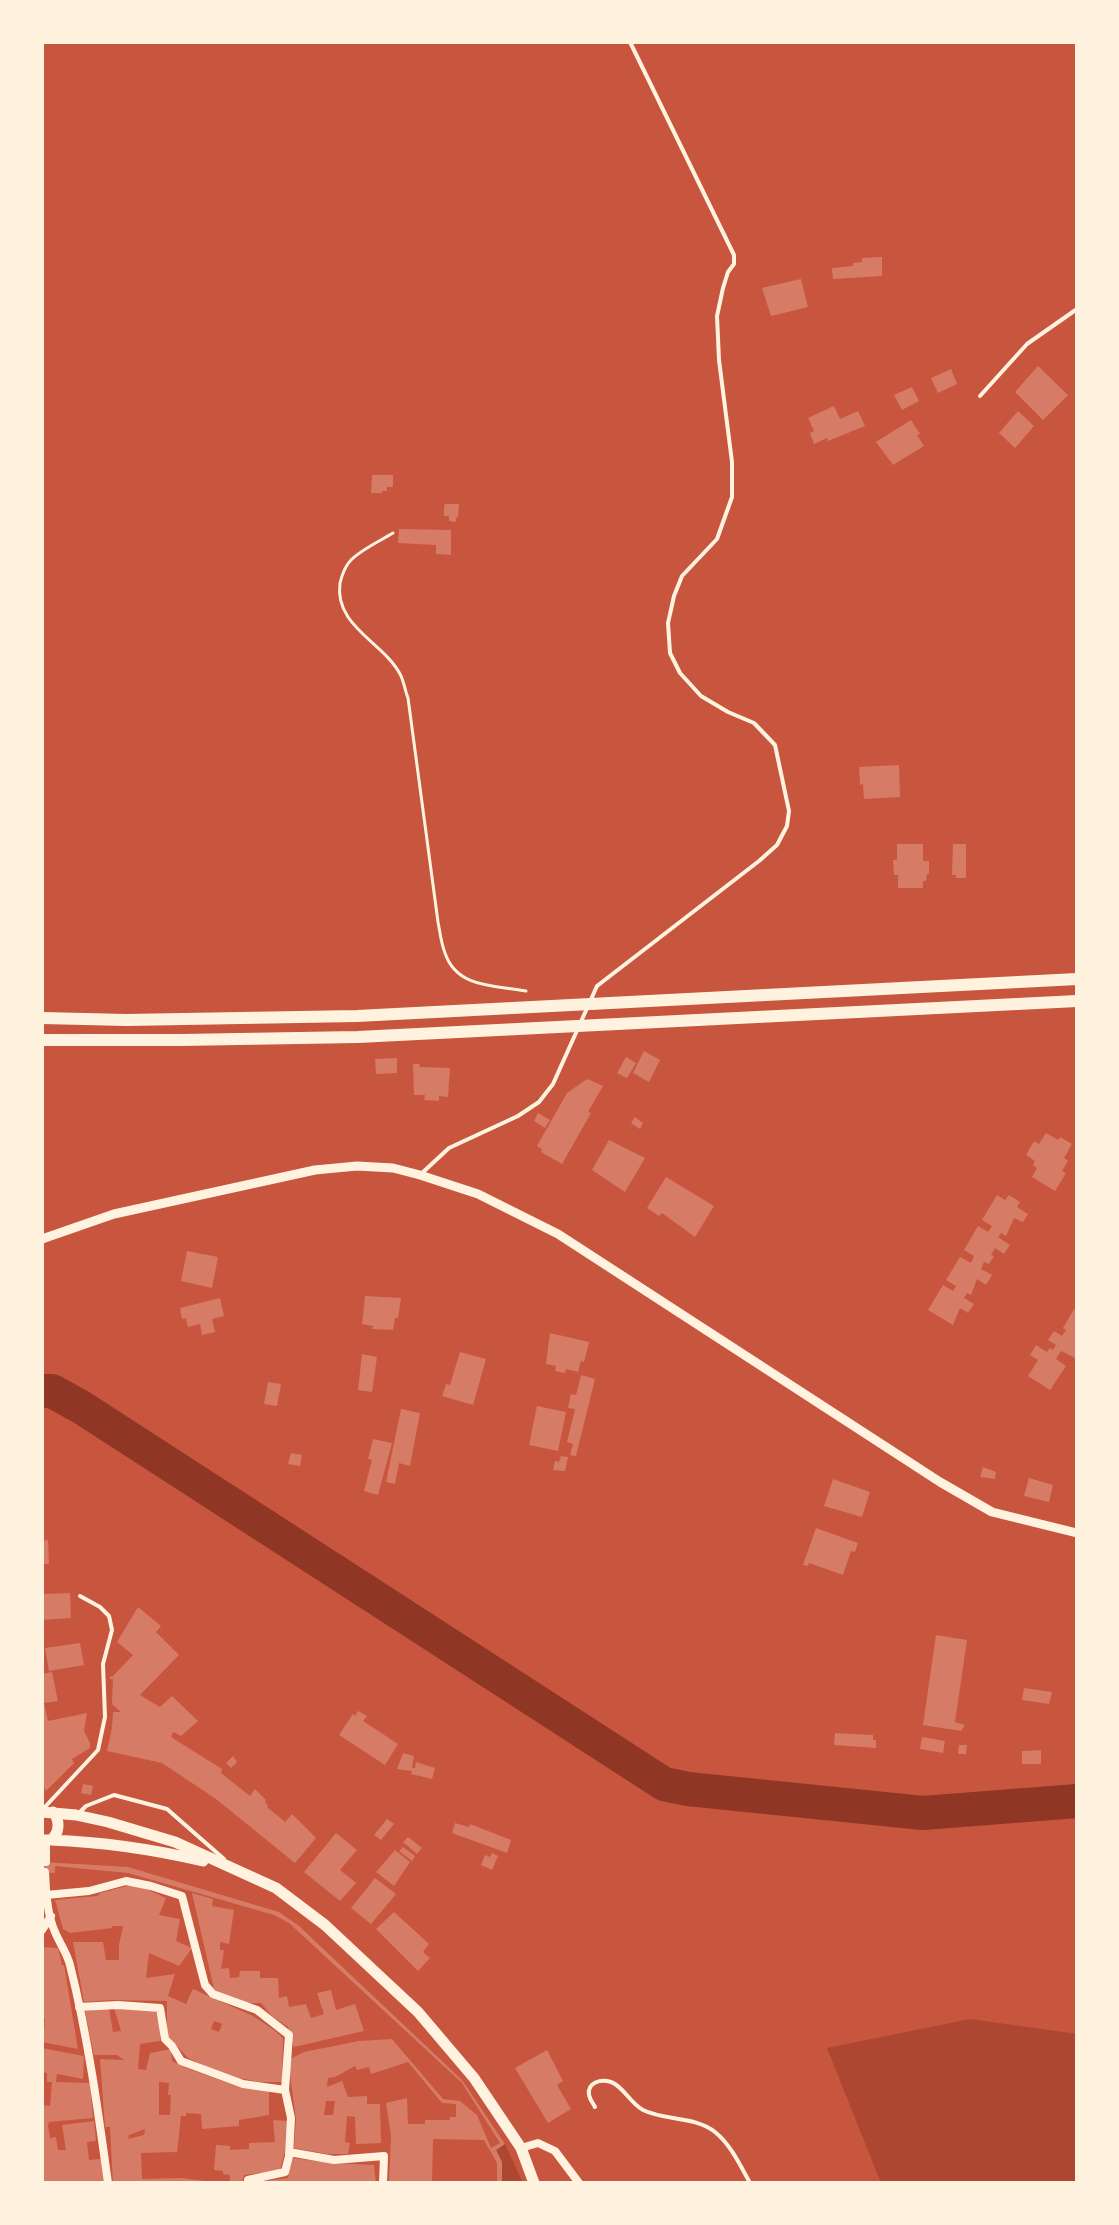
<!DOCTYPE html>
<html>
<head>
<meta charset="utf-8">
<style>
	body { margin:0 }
	#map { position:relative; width:1119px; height:2225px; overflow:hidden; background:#c8553d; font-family:Mulish,sans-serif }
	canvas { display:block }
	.frame { position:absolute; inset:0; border:44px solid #fff3e0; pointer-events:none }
</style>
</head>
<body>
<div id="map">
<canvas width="1119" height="2225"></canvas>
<div class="frame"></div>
</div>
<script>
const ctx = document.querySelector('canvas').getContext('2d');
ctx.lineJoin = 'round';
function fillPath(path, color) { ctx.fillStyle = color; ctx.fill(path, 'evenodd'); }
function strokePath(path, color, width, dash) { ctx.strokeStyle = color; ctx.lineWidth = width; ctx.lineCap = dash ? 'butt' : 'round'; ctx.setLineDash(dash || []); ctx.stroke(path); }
fillPath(new Path2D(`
	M970,2019L1077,2034V2183H881L827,2048Z
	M505,2144L523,2183L502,2182V2162L496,2150Z`), '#ae4732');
strokePath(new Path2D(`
	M42,1391H52L81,1407L664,1784L688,1789L923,1813L1077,1801`), '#8f3625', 34);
fillPath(new Path2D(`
	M882,257V276L833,279L832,268L853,266V263L862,262V258Z
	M801,279L808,307L771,316L762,288Z
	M1038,366L1068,395L1043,420L1015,392Z
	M951,369L957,384L938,393L931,378Z
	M912,387L919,401L902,410L894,395Z
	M834,406L840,419L858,411L865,426L828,441L827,438L814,444L810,433L814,431L808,418Z
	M1018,411L1034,426L1015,448L999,433Z
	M911,420L920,434L917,435L924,446L893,465L876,442Z
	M372,475H393V487H387V491H382V493H371Z
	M446,504H459L458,517L456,518V522L449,521V516H444V505Z
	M399,529L451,530V555L436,554V545L398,543Z
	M899,765L900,797L864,799L863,784L860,785L859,767Z
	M897,844H923V861H929V874H927L926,881H923V888H898V875H894L893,860H897Z
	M953,844H966V878H956V875H952Z
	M644,1051L660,1060L649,1082L633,1073Z
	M626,1057L636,1063L627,1078L617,1073Z
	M397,1058V1073L376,1074L375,1059Z
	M413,1064H420L419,1067L450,1068L448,1097L439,1096V1101L424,1100L425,1095H414Z
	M587,1079L603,1086L588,1112L591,1113L562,1164L541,1152L542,1149L537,1146L567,1093Z
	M538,1113L550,1120L545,1128L534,1121Z
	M635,1117L643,1123L640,1129L631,1123Z
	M1046,1133L1058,1140L1060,1137L1072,1144L1064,1158L1068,1161L1062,1171L1066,1173L1055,1191L1032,1177L1037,1168L1033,1165L1035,1161L1026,1155L1034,1141L1039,1144Z
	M609,1140L645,1158L625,1192L592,1170Z
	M666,1177L714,1206L695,1237L662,1213L659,1216L647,1208Z
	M997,1195L1005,1200L1009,1195L1020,1202L1017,1207L1028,1214L1023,1222L1014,1218L1006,1236L1001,1233L998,1237L1010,1245L1004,1254L995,1248L991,1255L994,1256L989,1264L984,1262L981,1269L992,1275L986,1285L977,1279L971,1295L967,1293L964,1298L974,1304L968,1313L960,1308L953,1325L928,1310L943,1285L953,1291L956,1286L946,1280L960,1257L971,1263L974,1256L964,1250L978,1226L988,1232L992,1226L982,1220Z
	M187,1251L218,1257L212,1288L181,1281Z
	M365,1296L401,1298L398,1318H395L393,1330L372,1329L373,1326L362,1324Z
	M220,1298L224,1316L212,1319L215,1332L202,1335L200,1324L188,1327L186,1318L182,1319L180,1308Z
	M1074,1309L1077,1312V1359L1061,1351L1056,1359L1066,1366L1050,1390L1028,1376L1038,1360L1030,1355L1036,1345L1047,1352L1050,1348L1053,1350L1056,1345L1048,1340L1054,1331L1062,1336L1066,1330L1063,1328Z
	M550,1333L589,1342L584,1362L581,1361L578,1372L566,1369L565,1373L555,1371L556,1366L546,1364Z
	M460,1352L486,1359L473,1405L442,1396L446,1384L450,1385Z
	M362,1354L377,1357L372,1392L358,1390Z
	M581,1375L595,1379L576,1456L570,1455L573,1444L567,1442L575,1409L568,1408L571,1394L576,1395Z
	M268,1382L281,1384L277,1406L264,1404Z
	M537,1406L566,1412L558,1451L529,1445Z
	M401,1409L420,1413L410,1466L399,1463L395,1484L386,1482Z
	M373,1439L392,1443L378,1495L364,1491L372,1460L368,1459Z
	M291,1453L302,1455L300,1466L288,1464Z
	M561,1456L568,1457L565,1471L553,1470L555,1461L559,1462Z
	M983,1467L996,1472L995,1479L980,1477Z
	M1029,1478L1053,1485L1049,1502L1024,1496Z
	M833,1479L870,1492L862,1517L824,1506Z
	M816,1528L858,1543L855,1552L851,1551L843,1575L809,1563L808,1566L803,1565Z
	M48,1540L49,1564H42V1541Z
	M70,1593L71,1618L42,1620V1594Z
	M138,1607L161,1626L156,1632L179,1655L140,1695L160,1707L172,1696L198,1721L181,1736L173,1732L171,1737L222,1769L221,1773L250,1796L255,1789L266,1800L265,1802L268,1805L267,1807L285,1822L292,1814L316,1838L295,1863L216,1799L162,1763L107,1751L112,1728L113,1712H121L112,1704L113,1679H110V1676L112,1677L133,1655L117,1642Z
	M936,1635L967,1640L955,1722L965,1725L961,1731L923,1725Z
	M80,1643L84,1665L49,1671L45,1648Z
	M52,1672L58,1701L44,1703L48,1721L87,1713L84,1731L90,1743V1748L72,1759L74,1763L46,1791L42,1783V1674Z
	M1024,1688L1052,1692L1049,1704L1022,1700Z
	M358,1711L367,1716L363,1721L398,1744L385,1765L339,1735L353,1714L355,1716Z
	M835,1733L873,1735V1740H876V1748L834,1745Z
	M922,1737L945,1741L943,1753L920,1749Z
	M959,1745H967L966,1754H958Z
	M1041,1750V1764H1022V1751Z
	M403,1753L414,1756L412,1768H415L416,1762L435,1768L432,1779L411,1774L412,1771L397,1769Z
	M233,1756L237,1762L231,1768L226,1763Z
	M83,1784L93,1786L91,1795L81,1793Z
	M387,1819L394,1824L381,1840L374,1835Z
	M455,1823L469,1827L470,1824L511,1840L507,1853L452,1833Z
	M336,1833L357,1850L340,1870L356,1883L340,1901L304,1872Z
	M408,1837L422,1848L417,1854L403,1842Z
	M403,1847L415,1856L412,1861L399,1851Z
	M395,1850L410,1862L394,1886L376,1872Z
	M492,1853L498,1856L492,1870L481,1865L485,1855L490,1857Z
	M42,1862L128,1867L279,1912L299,1926L462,2080L505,2144L496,2150L502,2162V2183H497V2163L484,2140L433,2139L432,2183H389L391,2136L386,2103L407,2098L408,2124H425V2120H450V2117H456V2104L442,2103L408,2062L371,2074L369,2067L357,2070L355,2066L335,2077L328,2078L327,2087L342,2081L348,2097L367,2096V2104H380L381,2143L356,2144L355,2117L347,2116L345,2142L350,2143L348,2154H327L294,2148L296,2119L288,2060L304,2052L359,2041L392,2039L443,2099L460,2101L477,2115L491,2148L500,2143L462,2083L289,1923L274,1915L128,1873L55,1866V1873L42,1872ZM326,2101H335L333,2115H324Z
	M375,1878L396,1894L371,1924L351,1908Z
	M131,1885L147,1889L166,1898L159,1915L180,1919L176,1941L192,1948L179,1966L149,1953L146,1978L175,1974L168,1996L186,2004L193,1989L253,2016L274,2030L283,2038L282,2082H260L239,2078L207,2067L188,2058L167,2035V2001L111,2000L84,2002L73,1942H103L106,1960H119V1945L123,1926H112V1928L70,1933L63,1929L55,1900L97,1896L100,1893ZM214,2021L222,2024L219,2032L211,2029Z
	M192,1893L213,1899L212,1906L234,1910L229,1944L220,1942V1950H224L221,1969L229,1968L230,1978L239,1977L240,1971H260V1978H278L279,1998L287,1996L289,2007L306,2004L311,2018L324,2014L317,1993L331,1990L336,2010L355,2004L364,2031L294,2047L288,2027L272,2016L261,2003H249L224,1996L214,1989Z
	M394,1912L429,1944L423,1952L430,1958L418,1971L376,1929Z
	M42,1947L58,1948L62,1965H64L78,2049L42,2042V2029H44L45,2019H42Z
	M109,2008L113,2032L121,2031L114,2008L156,2011L160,2026V2041L140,2044L138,2069L146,2070L150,2053L171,2049L172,2061L189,2069L239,2087L269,2090V2115L239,2120V2126L202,2129L201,2114L186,2113V2116H181L177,2152L141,2153L142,2179L181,2178L206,2181V2183H113L110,2127H105L100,2059L124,2060L117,2055H94L85,2011ZM159,2082L169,2083L168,2095H171L170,2115H159ZM145,2129L144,2135L128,2139L129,2135Z
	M42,2048L84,2056L83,2079L57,2074L56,2082L90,2083L93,2118L49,2122L48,2126L50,2138L56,2137L58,2150H66L62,2125L94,2121L96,2141L87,2142L89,2160L101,2159L104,2183H42V2105L50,2106L52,2082H47V2073L42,2072Z
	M547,2050L563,2081L557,2085L571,2109L548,2123L515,2068Z
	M273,2120L287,2121V2142L280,2171L244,2175L242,2183H230V2175L223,2174V2171L214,2170L216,2145L230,2146V2150L249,2149V2143L275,2142Z
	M291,2158L331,2163L374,2165L376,2183H264V2181L288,2178Z`), '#d67c66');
strokePath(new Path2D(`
	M393,533C380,541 362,549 351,560C345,566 342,575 340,583C334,626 383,642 400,674C404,681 405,691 408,698L438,922C440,932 441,943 445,953C457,989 496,985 526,991`), '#fff3e0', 3);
strokePath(new Path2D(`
	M980,396L1027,344L1077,309
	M422,1173L449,1148L518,1116L539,1102L553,1084L597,986L759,861L777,845L787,826L789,811L775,745L754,723L728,712L701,696L680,673L670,653L668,623L674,596L682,576L717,539L732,497V462L719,360L717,316L723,288L728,272L734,264V255L630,42
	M44,1808L98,1750L105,1717L103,1664L112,1630L109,1616L100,1607L80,1596
	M79,1813L86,1806L114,1795L167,1809L224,1859
	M595,2107C593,2103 590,2100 589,2095C587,2082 601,2079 611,2082C623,2086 630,2103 643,2110C665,2121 695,2116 715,2132C731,2145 740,2165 750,2183`), '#fff3e0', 4);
strokePath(new Path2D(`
	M46,1862V1840
	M45,1872C46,1892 47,1914 55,1932C60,1944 67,1953 70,1965C88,2037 98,2110 108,2183
	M46,1895L89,1891L126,1881L151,1886L182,1896L205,1985L213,1994L257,2010L289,2035L285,2090L291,2118L289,2156L285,2172L248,2180V2183
	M42,1930L51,1916
	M79,2007L118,2005L160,2008L165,2039L172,2046L181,2061L243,2084L285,2090
	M521,2148L538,2143L555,2151L579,2183
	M289,2152L334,2160L384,2156L383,2183`), '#fff3e0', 8);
strokePath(new Path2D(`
	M42,1239L114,1214L315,1170L357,1166L393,1168L420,1175L478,1194L558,1234L940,1482L992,1512L1077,1533`), '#fff3e0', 9);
strokePath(new Path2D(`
	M42,1812L76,1815L108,1822L175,1842L276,1888L325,1925L418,2012L474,2078L521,2148L534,2183
	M42,1840H51C60,1833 60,1820 53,1812
	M51,1840C103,1842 152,1849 203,1861`), '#fff3e0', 11);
strokePath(new Path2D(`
	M42,1018L126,1020L357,1016L1077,979
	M42,1040H180L358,1037L1077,1001`), '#fff3e0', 12);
</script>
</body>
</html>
